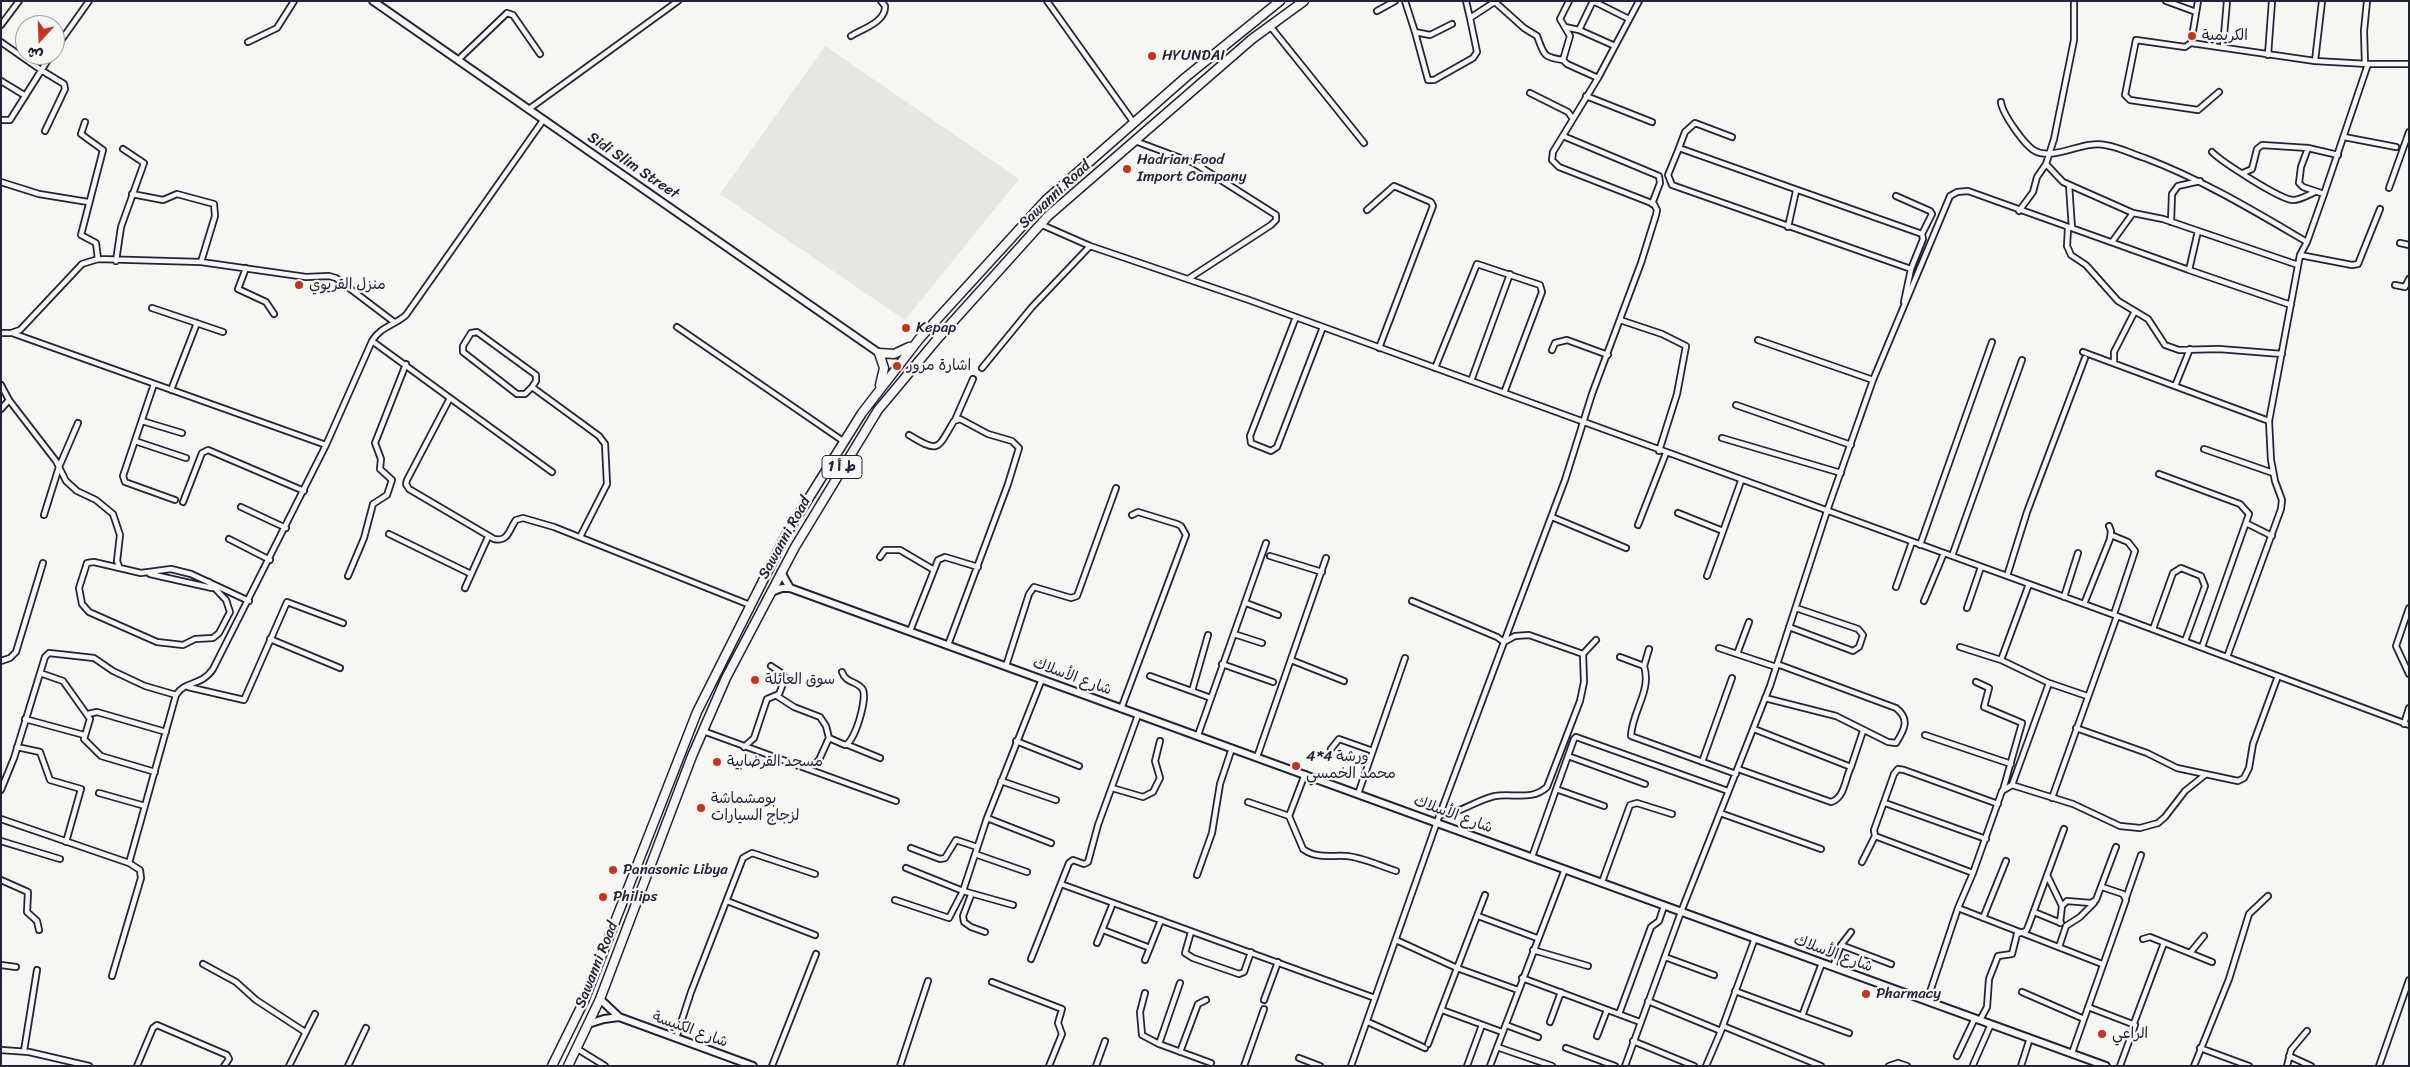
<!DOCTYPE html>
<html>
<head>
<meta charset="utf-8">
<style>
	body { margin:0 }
	#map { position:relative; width:2410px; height:1067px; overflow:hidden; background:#f6f6f2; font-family:Sriracha,"Playpen Sans Arabic",sans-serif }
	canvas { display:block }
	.frame { position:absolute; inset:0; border:2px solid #22223b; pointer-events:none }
	.north { position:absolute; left:15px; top:15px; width:50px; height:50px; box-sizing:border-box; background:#f6f6f2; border:1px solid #a1a1a9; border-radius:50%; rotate:200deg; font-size:14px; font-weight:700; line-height:20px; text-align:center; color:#22223b }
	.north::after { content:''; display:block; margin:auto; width:18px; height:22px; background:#c8321e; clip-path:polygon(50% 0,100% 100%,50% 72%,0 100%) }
</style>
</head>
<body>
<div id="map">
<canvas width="2410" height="1067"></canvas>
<div class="frame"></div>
<div class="north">ش</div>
</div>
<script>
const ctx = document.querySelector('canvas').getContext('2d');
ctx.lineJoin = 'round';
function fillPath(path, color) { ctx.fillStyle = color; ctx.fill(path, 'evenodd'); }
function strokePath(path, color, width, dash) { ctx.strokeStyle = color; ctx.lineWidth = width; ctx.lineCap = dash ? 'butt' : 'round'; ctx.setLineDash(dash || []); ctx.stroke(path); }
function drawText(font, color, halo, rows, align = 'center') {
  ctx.font = font + ' Sriracha,"Playpen Sans Arabic",sans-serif'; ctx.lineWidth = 4.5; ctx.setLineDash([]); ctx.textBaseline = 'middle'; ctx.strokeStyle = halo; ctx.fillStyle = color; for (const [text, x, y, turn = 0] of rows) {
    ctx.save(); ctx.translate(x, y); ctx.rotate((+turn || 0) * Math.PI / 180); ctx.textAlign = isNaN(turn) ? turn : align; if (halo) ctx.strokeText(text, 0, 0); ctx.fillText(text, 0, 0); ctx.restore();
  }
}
fillPath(new Path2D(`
	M825,46L1019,179L905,320L720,194Z`), '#e6e6e4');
const street = new Path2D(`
	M1047,1L1134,123
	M1405,1L1415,32L1430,35L1452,24
	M1466,1L1470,18L1496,1
	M1569,1L1560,19L1570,36L1563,60L1567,64L1598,78
	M1593,1L1629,19
	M2166,1L2196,12
	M2198,1L2191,43L2315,61L2368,64H2409
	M1495,2L1524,28L1537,36C1544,54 1542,57 1563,60
	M1377,11L1395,1
	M1,25L19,1
	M1270,26L1364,143
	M1565,27L1579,30L1615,46
	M1579,30L1593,1
	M1415,32L1428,80H1434L1473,58L1477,52L1470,18
	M851,36C862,29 886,22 885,6L881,1
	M1,42L41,70L64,84L65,89L45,131
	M248,42L277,28L294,1
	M2191,43L2185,47L2136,40L2125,95L2130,100L2198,110L2219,92
	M2223,47L2227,1
	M55,49L89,1
	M2268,55L2272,1
	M458,60L507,13L513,15L540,54
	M2315,61L2322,1
	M2365,64L2364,31L2367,1
	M1,81L24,95
	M1530,93L1568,112L1573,119
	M1586,96L1652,122
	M2001,102C2002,113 2024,145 2035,151C2053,161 2084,140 2105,145C2119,147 2132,154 2145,158C2203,180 2254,211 2307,242
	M529,109L678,1
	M1,120H10L51,55
	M85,122L81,134L103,150L81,235L96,243L98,259
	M1563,136L1659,176L1660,183L1652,204
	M2344,137L2396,147
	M1135,141L1194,163L1276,215V220L1271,225L1188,279
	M1679,148L1685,132L1695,123L1732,137
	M2308,148L2301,167L2299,183L2303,187L2324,194
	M2212,152C2222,162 2281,200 2293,200C2300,200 2308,195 2315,192
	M2046,164L2063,182L2133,213L2163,219L2298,265
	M2243,173L2252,169L2257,149L2262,145L2308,148L2338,155
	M1,182L39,194L88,202
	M2069,185L2072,228
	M2389,188L2409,132
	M132,194L163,200L177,194L214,204L215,216L201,262
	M1896,196L1930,211L1932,214L1922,234
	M1367,210L1394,186L1431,202L1433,206L1379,348
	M2019,211L2033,192L2037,177L2046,164L2054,139L2074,40V1
	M2171,222L2172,194L2178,186L2200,181
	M1040,224L1090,246L1249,300L2117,616L2409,725
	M1788,227L1796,191
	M2068,228L2067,246L2071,255L2086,265L2118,301L2148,319L2165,345L2179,350L2219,349L2282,354
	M2198,231L2189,270L2291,305
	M2112,242L2133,213
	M2400,243L2409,245
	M2300,255L2352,265L2358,264L2380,209
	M116,261L121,227L144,163L123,149
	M246,268L238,289L266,302L274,314
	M2395,285L2405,287L2409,279
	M1904,302L1911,269L1923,239L1922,234L1679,148L1668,175L1672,185L1911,269
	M152,308L223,332
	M1296,317L1250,436L1251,443L1271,451L1277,447L1323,327
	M1620,320L1662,334L1686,346L1677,394L1659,451
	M677,327L843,441
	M1,333H11L20,330L82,264L98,259L201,262L306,277L329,276L336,278L394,322
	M12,333L326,445
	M1758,340L1873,380
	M372,341L450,398L407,480L406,484L409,489L494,539C509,542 509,529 516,520L523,518L554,527L750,605
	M1552,350L1555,343L1567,340L1608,355
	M2083,352L2269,421
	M2114,362V352L2135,311
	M982,368L1032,307L1090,246
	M1435,368L1477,264L1540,285L1542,292L1504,393
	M1471,381L1510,274
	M154,384L123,476L125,482L175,500
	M1,385L9,400L56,461L66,481L77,491L96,500L113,514L120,535L117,561L119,566
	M2175,386L2190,349
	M532,387L536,381V375L477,332L471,333L463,346V352L517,394H525L532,387L599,436L605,444L607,484L580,537
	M171,390L197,323
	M450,398L552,472
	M1736,405L1851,445
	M1,409L9,400
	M955,420L973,379
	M142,421L182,433
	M909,435C940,454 937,449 954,421L960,419L988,434L1012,441L1019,448L1008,484L948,645
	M1722,438L1841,473
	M135,441L186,458
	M2204,449L2273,473
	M2159,474L2240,504L2249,514L2202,647
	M183,502L202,453L208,450L304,491
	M241,507L286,528
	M1678,513L1723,531
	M44,515L59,467L78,423
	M1552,517L1626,548
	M2246,523L2272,536
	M1638,525L1666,453
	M389,534L471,574
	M2111,535L2128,542L2135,551L2114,614
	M229,539L270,560
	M1920,545L1992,342
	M1270,556L1322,572
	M1952,556L2022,360
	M880,557L885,550H900L934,570
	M150,574L212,588
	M348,576L364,538L373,504L387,495L392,480L380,469L381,459L375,443L406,364
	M1707,576L1741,481
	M2007,576L2027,512L2085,358
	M209,582L226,600L230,612L219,633L213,638L195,639L183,645L157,642L89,612L82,604L79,588L87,563L94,562L141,573L171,569L191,574L249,601
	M2029,584L2001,660L2049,683L2087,696
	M1896,587L1912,542
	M465,588L488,537
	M2064,597L2078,553
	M1412,601L1497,637L1504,642L1565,480L1592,394L1641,263L1656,215L1657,210L1654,204L1559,167L1552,160L1553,152L1598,78L1639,1
	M1924,601L1944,553
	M1246,603L1278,615
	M2084,604L2110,539L2111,531L2109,526
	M1967,608L1981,567
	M2409,608L2396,646L2409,674
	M1789,627L1853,651L1859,647L1863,635L1858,629L1796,608
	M2153,629L2173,573L2181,568L2201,576L2205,586L2185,641
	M910,631L938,560L945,557L978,567
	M1234,634L1262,643
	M270,639L340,668
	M1960,647L2001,660
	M1719,648L1776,667
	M1737,654L1749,622
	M1620,657L1644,666C1652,691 1632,711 1631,736L1736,774
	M2227,657L2281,509L2282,500L2275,481L2271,460L2269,421L2300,255L2307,242L2324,194L2368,64
	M1291,660L1344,681
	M1,661L10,658L16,652L43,563
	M1222,664L1273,682
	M1006,666L1029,594L1034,587L1071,598L1077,596L1116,488
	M1644,666L1649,649
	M40,673L63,681L90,719L84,739L101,756L155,772
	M1150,676L1211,698
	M1976,682L1989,688L1984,707L2022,723L2003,790
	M188,687L244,700L287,602L343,623
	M1192,691L1208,635
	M777,696L794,707L820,717L826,726L829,738
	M1765,698L1836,716L1888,742L1896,743C1905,729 1910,719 1896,708L1777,664
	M1121,709L1186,535L1181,526L1177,524L1138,512L1132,515
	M88,714L97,712L166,732
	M25,719L84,735
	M2404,724L2409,708
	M2076,728L2147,753L2177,768L2238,781L2244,778L2249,768L2253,744L2278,676
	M703,731L896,801
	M1198,735L1266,543
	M1925,735L2011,764
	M1016,741L1079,766
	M848,745L880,758
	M17,747L40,752L50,780L81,789L66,842
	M744,747L754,738L767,699L779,694L785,679L783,674L771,666
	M1331,749L1339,739L1373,751
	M1568,756L1645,784
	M1257,757L1326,558
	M1702,762L1732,678
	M1851,767L1863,731
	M808,769L819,760L829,738L845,745C855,742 867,700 863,690C859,681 846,684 842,672
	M1738,769L1831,802C1845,798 1845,778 1851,767L1754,729
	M1001,781L1056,800
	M2012,785L2049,683
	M1112,788L1143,797L1153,792L1160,778L1155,761L1160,741
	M1556,789L1604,806
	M1,790L14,758L45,657L49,653L94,658L113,671L145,686L176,695
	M99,793L145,806
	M1358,794L1405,658
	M2052,798L2117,616
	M1248,802L1289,816L1303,849C1316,859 1331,855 1346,856C1362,857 1380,866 1396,871
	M1885,803L1986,839
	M1720,813L1821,849
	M1440,815C1460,814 1476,800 1495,796C1513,793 1532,801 1547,787L1580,701L1584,682L1583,654L1596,640
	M1289,816L1305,774
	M987,818L1051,843
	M1,819L129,863L140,870L141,878L112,976
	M1,841L60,859
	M911,848L940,859L945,858L956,840L977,847
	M975,854L1027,872
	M1532,857L1574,739L1576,737L1728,791
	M1862,862L1875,836
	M129,863L176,695C185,680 201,687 213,669L326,445L372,341C380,327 395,325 406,315L544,119
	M1973,873L1875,836L1874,830L1894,774L1898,769L1904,770L1998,804
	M1197,875L1212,833L1220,784L1232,748
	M2047,875L2062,906L2060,923
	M1,880L28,892L27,912L37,921L39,930
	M1602,882L1630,805L1637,803L1672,814
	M1061,884L1375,998
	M971,895L963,916L964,922L971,927L985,932
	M2126,898L2141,855
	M895,900L949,918L963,891L906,868
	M727,901L815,935
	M1013,905L963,891L987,818L1042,679
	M2062,906L2067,901L2091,903L2096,900L2116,847
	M1958,908L2102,964
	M2034,912L2061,923
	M1478,916L1537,938
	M1983,918L2006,861
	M1103,930L1150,948
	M1191,932L1185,953L1193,958L1239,974L1244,972L1251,952
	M2143,939L2150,937L2212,962
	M1396,940L1457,968L1518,990
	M1097,943L1113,903
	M1841,945L1891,964
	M2059,947L2066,926L2080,917L2094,903
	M1533,950L1588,966
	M2190,953L2204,936
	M1665,957L1714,975
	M1031,959L1069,863L1073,860L1084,864L1088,862L1098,825L1138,715
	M1145,960L1161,920
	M203,964L236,982L256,1000L305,1032
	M1,965L16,967
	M1833,967L1841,945L1851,932
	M1522,978L1640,1022
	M992,982L1062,1009L1058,1023L1062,1034L1049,1066
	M1735,991L1849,1033
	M2022,992L2084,1019
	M1145,993L1140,1012L1142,1035L1159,1044L1211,1063
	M1264,1000L1278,962
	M1648,1001L1721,1031
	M1927,1001L1958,908L1973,873L2002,791L2012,785L2073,804L2120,826L2140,828L2158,823L2165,817L2185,791L2205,775
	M2088,1007L2135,1025L2120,1066
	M1442,1010L1502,1032
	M1619,1014L1651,927L1659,921L1664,906
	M1802,1016L1822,963
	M1980,1020L1987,1007L1989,979L1998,956L2012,954L2017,934L2026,931L2028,927L2064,829
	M1368,1022L1425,1048
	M1550,1022L1561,992
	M2134,1023L2164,943
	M1506,1025L1538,1037
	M1723,1026L1821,1066
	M1597,1036L1607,1010
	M676,1038L691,992L743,858L752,853L815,874
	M1633,1041L1694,1066
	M1159,1044L1180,983
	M1428,1044L1485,895
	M1497,1047L1552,1066
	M576,1048L605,1066
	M1566,1048L1615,1066
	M2200,1048L2249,1066
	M1,1050L29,1052L89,1066
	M24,1051L37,970
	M1180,1052L1198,1004L1206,1000
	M2072,1053L2126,900L2123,894L2102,887
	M1957,1056L1975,1018
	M2289,1056L2311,1066
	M1299,1058L1320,1066
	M1973,1065L1991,1024
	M137,1066L153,1028L157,1025L227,1055L229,1059L224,1066
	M289,1066L315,1014
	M348,1066L366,1028
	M772,1066L816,954
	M900,1066L928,981
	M1096,1066L1105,1041
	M1244,1066L1264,1009
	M1351,1066L1437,822L1504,642L1515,636L1529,635L1583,654
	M1467,1066L1482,1025
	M1490,1066L1565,869
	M1625,1066L1681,912L1770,686L1827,511L1873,380L1950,196L1957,192L1968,191L2189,270
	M1706,1066L1721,1031L1755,938
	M1889,1066L1898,1063L1907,1066
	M2021,1066L2030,1038
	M2194,1066L2229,979L2249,914L2268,896
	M2287,1066L2291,1050L2307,1031
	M2379,1066L2409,980`);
const secondary = new Path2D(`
	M373,1L879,353
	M781,572L790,588
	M771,592L782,588H790L2106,1066
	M600,999L619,1017L753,1066
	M588,1024L604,1019L619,1017`);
const highway = new Path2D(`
	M879,353L894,354L909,347
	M879,353L884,368L880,385
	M552,1066L584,1001L697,712L787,533L862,413L920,338L1046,200L1186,77L1280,1
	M568,1066L600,999L692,756L726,678L795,547L878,410L939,337L1048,216L1252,39L1304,1`);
strokePath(street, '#22223b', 8);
strokePath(secondary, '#22223b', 10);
strokePath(highway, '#22223b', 11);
strokePath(street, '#f6f6f2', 4.5);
strokePath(secondary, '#f6f6f2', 6);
strokePath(highway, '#f6f6f2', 8);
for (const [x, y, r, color] of [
	[2192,36,5,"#c8321e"],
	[1152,56,5,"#c8321e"],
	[1127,169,5,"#c8321e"],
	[299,285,5,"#c8321e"],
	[906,328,5,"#c8321e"],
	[897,366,5,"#c8321e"],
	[755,680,5,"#c8321e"],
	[717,762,5,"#c8321e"],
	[1296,766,5,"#c8321e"],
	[701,808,5,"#c8321e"],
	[613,870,5,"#c8321e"],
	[603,897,5,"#c8321e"],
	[1866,994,5,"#c8321e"],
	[2102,1034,5,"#c8321e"]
]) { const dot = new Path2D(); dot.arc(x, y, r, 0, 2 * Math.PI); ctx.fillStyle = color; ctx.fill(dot); strokePath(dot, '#f6f6f2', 2); }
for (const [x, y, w] of [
	[842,467,40]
]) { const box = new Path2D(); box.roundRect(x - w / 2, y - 11.5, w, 23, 4); ctx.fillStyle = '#f6f6f2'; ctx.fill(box); strokePath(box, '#22223b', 1); }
drawText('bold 14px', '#22223b', null, [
	["ط أ 1",842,467]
]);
drawText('15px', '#22223b', '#f6f6f2', [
	["الكريمية",2202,36],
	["HYUNDAI",1162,56],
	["Hadrian Food",1137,160],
	["Import Company",1137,177],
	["منزل القريوي",309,285],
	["Kepap",916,328],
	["اشارة مرور",907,366],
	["سوق العائلة",765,680],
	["4*4 ورشة",1306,757],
	["محمد الخمسي",1306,774],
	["مسجد القرضابية",727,762],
	["بومشماشة",711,799],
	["لزجاج السيارات",711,816],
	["Panasonic Libya",623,870],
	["Philips",613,897],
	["Pharmacy",1876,994],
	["الراعي",2112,1034]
], 'left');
drawText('15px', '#22223b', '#f6f6f2', [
	["Sidi Slim Street",633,166,34],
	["Sawanni Road",1055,195,-43],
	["Sawanni Road",785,538,-61],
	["شارع الأسلاك",1072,677,20],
	["شارع الأسلاك",1453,815,20],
	["شارع الأسلاك",1833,954,20],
	["Sawanni Road",597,965,-68],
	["شارع الكنيسة",690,1030,20]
]);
</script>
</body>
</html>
